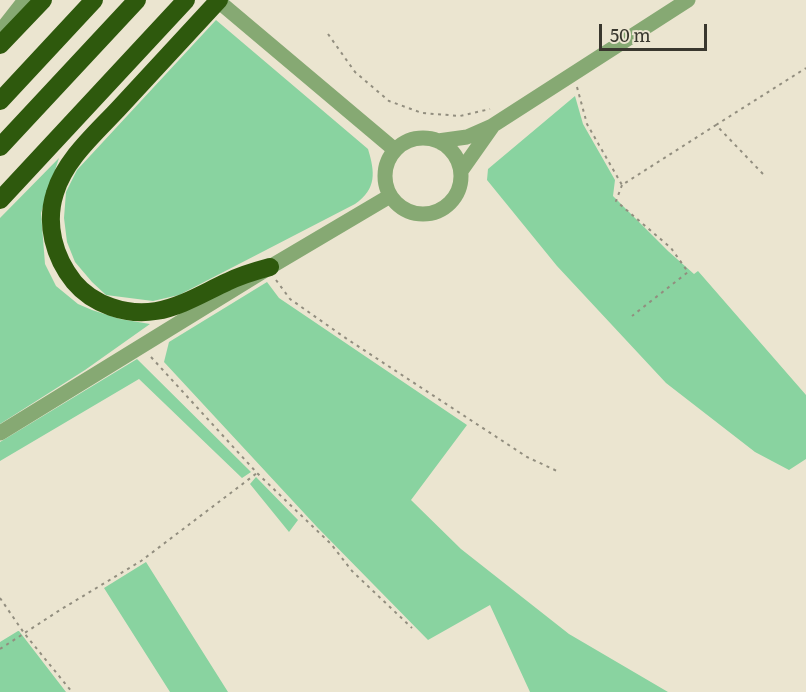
<!DOCTYPE html>
<html>
<head>
<meta charset="utf-8">
<style>
	body { margin:0 }
	#map { position:relative; width:806px; height:692px; overflow:hidden; background:#ebe5d0; font-family:Literata,serif }
	canvas { display:block }
	.scale { position:absolute; left:599px; top:24px; width:108px; height:27px; box-sizing:border-box; border:3px solid #39372e; border-top:0; padding-left:8px; font-size:18px; line-height:21px; white-space:nowrap; color:#39372e; -webkit-text-stroke:4px #ebe5d0; paint-order:stroke }
</style>
</head>
<body>
<div id="map">
<canvas width="806" height="692"></canvas>
<div class="scale">50 m</div>
</div>
<script>
const ctx = document.querySelector('canvas').getContext('2d');
ctx.lineJoin = 'round';
function fillPath(path, color) { ctx.fillStyle = color; ctx.fill(path, 'evenodd'); }
function strokePath(path, color, width, dash) { ctx.strokeStyle = color; ctx.lineWidth = width; ctx.lineCap = dash ? 'butt' : 'round'; ctx.setLineDash(dash || []); ctx.stroke(path); }
fillPath(new Path2D(`
	M216,20L368,149C375,172 377,189 355,204L179,295L153,301L106,295L92,282L75,262L67,242L64,218L66,192L77,170Z
	M575,96L583,124L615,180L613,196L668,251L694,274L698,271L806,395V459L789,470L755,452L666,383L557,266L487,180L488,169Z
	M59,158L41,213L45,264L56,286L78,304L92,310L120,319L150,324L85,370L0,424V218Z
	M267,282L279,298L467,425L411,500L461,549L569,634L668,692H530L490,605L428,640L317,527L164,362L169,342Z
	M137,359L251,472L242,478L139,379L0,461V442Z
	M256,477L298,520L289,532L250,484Z
	M146,562L228,692H170L104,588Z
	M18,631H19L66,692H0V642Z`), '#89d3a0');
strokePath(new Path2D(`
	M328,34L355,72L389,101L422,113L460,116L490,109
	M577,87L587,124L622,185L716,125L763,174
	M716,125L806,68
	M622,185L616,201L671,248L688,272L632,316
	M276,280L290,299L347,339L527,457L557,471
	M151,357L257,473L331,544L352,571L412,628
	M0,598L24,633L72,692
	M0,649L60,610L141,561L257,473`), '#928e7f', 2, [3, 4.5]);
strokePath(new Path2D(`
	M217,0L395,150
	M0,32L25,0
	M385 176a38 38 0 1 1 76 0a38 38 0 1 1-76 0Z
	M438,141L467,137L492,126L688,0
	M461,171L492,127
	M0,433L270,267L390,196`), '#86a973', 15);
strokePath(new Path2D(`
	M219,0C186,36 153,71 120,107C97,132 65,159 55,193C45,224 54,257 74,282C93,305 127,316 156,311C181,307 205,292 227,282C241,275 255,271 270,267
	M0,45L43,0
	M0,101L94,0
	M0,147L137,0
	M0,200L186,0`), '#2e590d', 18);
</script>
</body>
</html>
